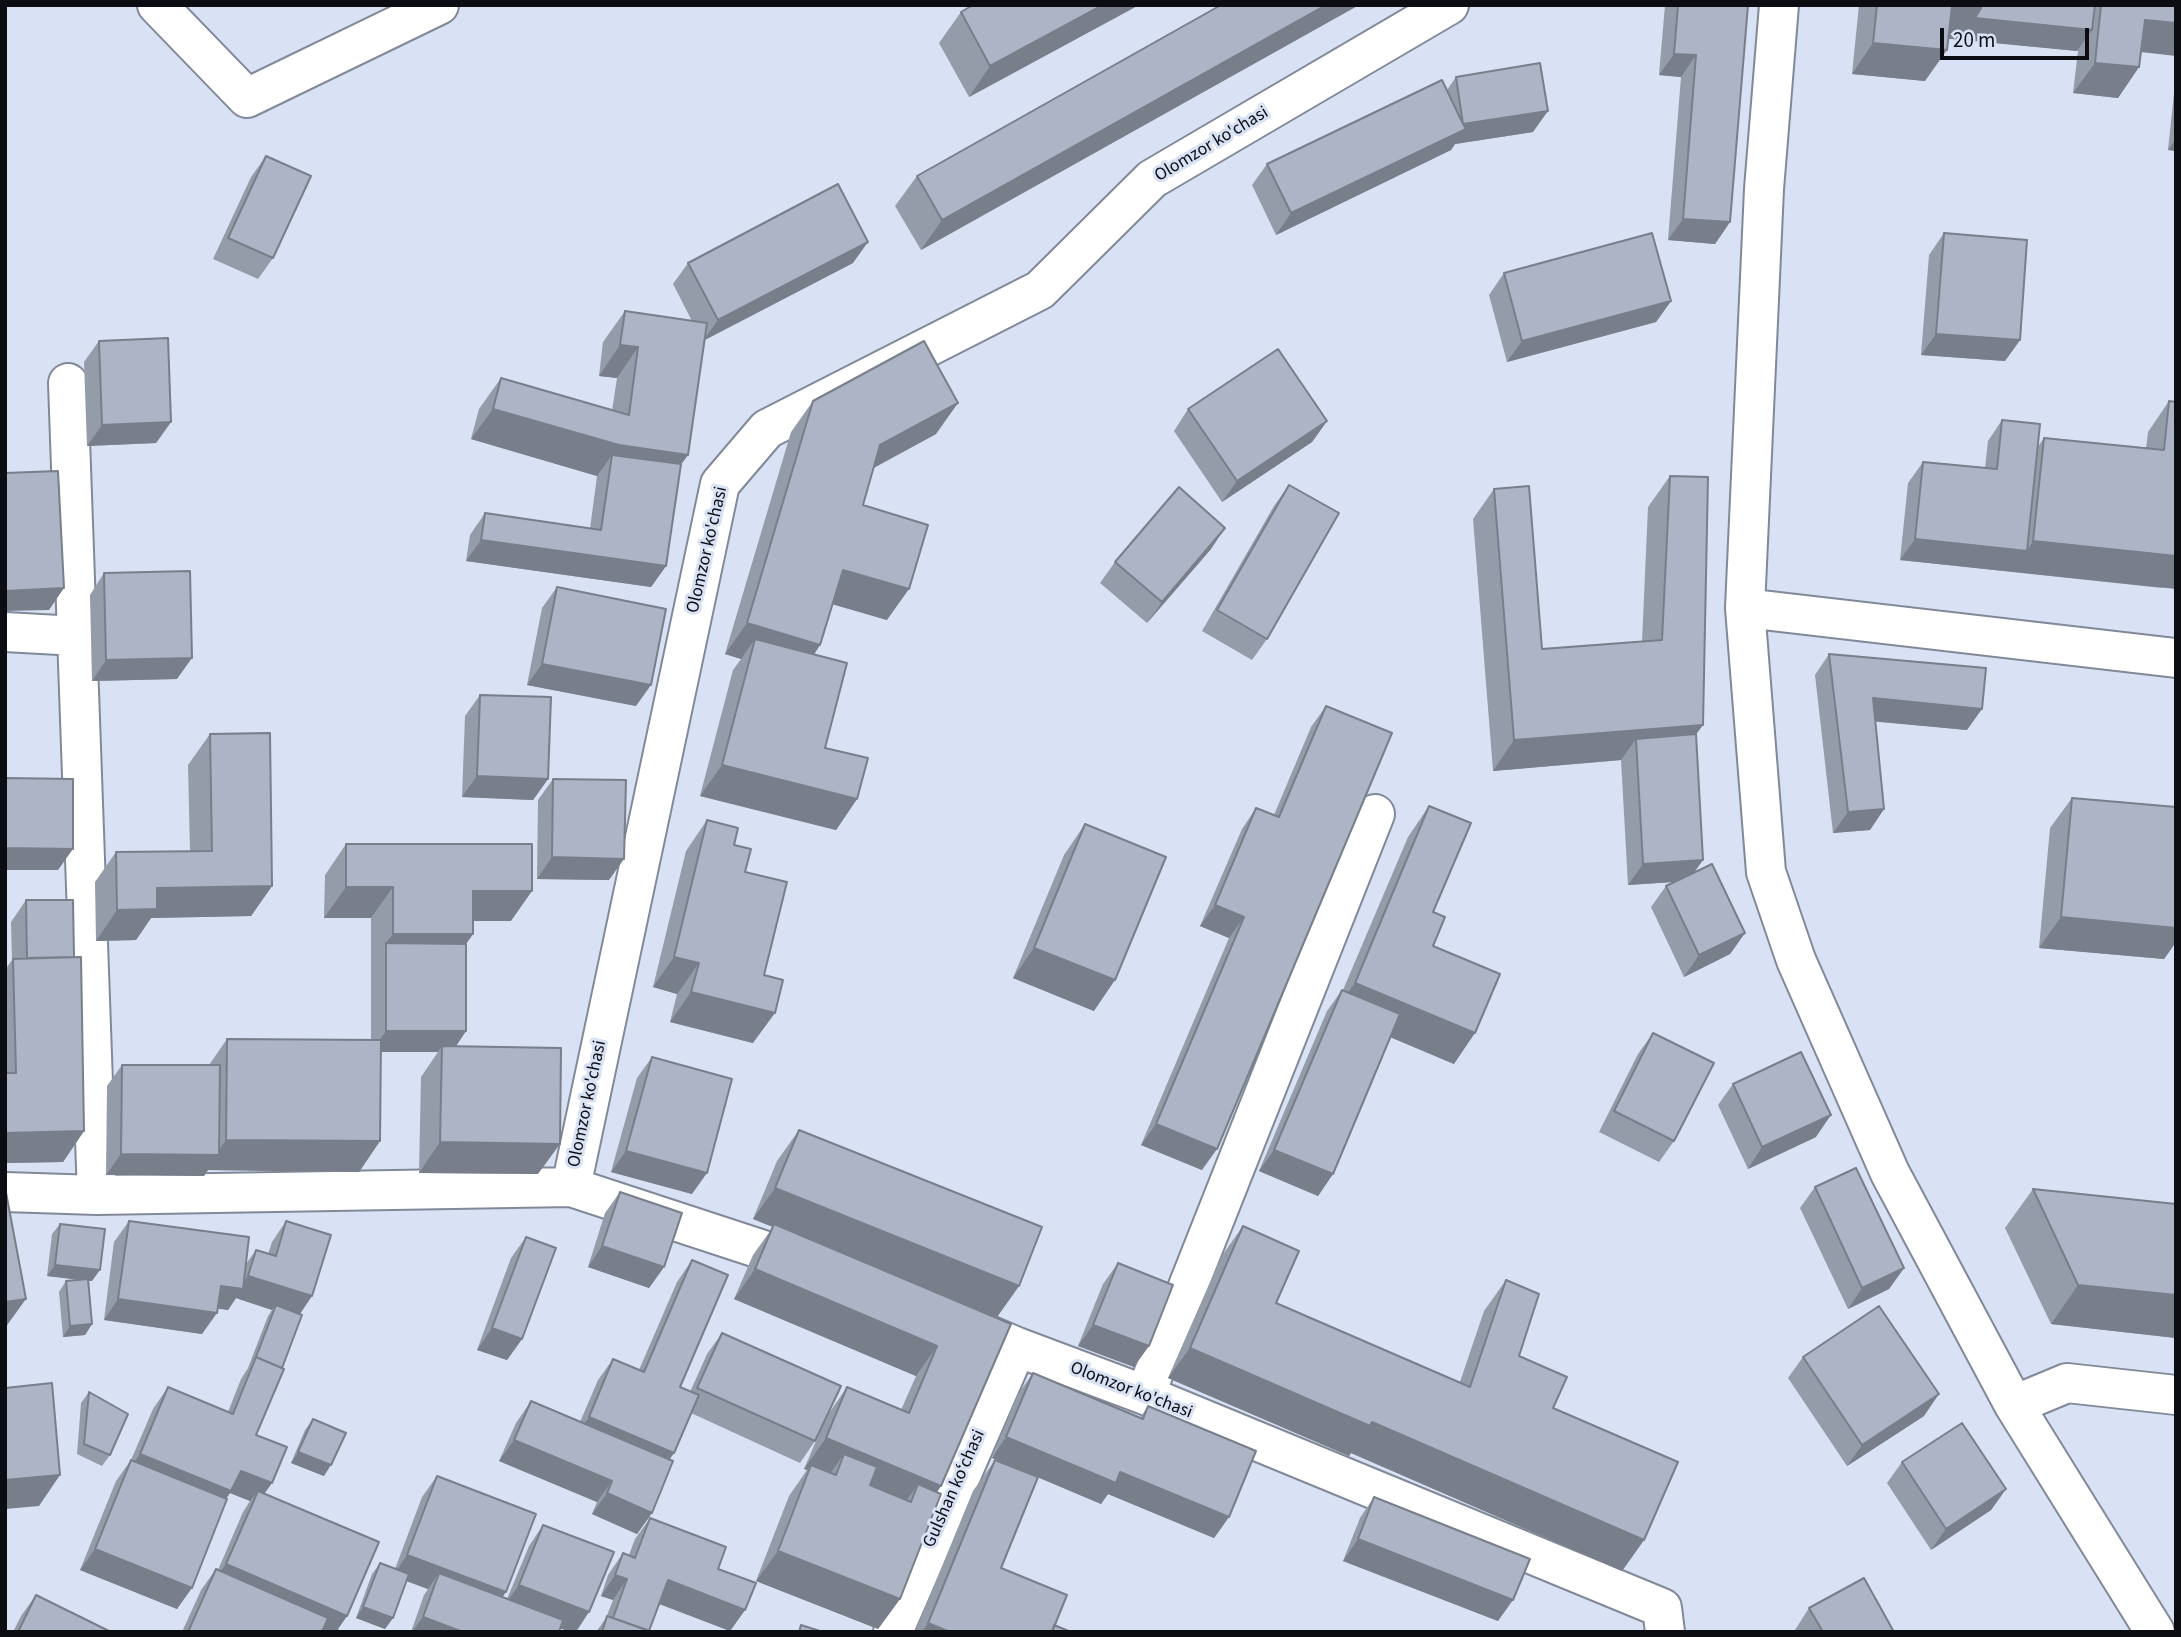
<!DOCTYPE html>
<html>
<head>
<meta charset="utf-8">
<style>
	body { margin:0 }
	#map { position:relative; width:2181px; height:1637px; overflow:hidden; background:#d9e2f4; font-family:"Source Sans 3",sans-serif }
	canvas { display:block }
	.frame { position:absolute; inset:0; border:7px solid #0b0d13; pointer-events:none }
	.scale { position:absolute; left:1940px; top:28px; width:149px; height:32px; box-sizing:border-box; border:4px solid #0b0d13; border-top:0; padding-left:9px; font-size:21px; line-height:24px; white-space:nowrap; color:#0b0d13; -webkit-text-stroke:5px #d9e2f4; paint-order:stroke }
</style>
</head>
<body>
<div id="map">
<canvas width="2181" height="1637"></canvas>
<div class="frame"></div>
<div class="scale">20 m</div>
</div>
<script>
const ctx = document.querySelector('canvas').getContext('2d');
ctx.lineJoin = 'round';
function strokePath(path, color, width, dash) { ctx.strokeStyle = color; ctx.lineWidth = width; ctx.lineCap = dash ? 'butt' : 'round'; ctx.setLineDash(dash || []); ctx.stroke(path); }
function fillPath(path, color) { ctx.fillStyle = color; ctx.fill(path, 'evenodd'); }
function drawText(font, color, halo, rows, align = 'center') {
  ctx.font = font + ' "Source Sans 3",sans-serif'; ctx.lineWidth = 6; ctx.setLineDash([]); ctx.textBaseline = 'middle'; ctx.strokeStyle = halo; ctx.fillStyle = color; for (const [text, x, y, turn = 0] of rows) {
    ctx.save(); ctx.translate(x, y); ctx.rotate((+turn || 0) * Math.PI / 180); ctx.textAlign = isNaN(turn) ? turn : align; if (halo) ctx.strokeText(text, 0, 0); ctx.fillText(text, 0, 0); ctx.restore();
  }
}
const minor = new Path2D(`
	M157,5L247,98L439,5
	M1779,5L1764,189L1745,608L1766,872L1796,960L1890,1173L2014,1405L2155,1632
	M68,383L97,1195
	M1745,608L2176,658
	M5,632L77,636
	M571,1187L720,484L767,429L1040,290L1152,179L1449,5
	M5,1192L97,1195L571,1187L806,1264
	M954,1320L1017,1347L1145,1395L1662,1608L1665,1632
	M1145,1395L1375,814
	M2014,1405L2067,1383L2176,1395
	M893,1632L1017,1347`);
strokePath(minor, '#818999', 42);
strokePath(minor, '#fff', 38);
fillPath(new Path2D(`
	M1139,5L969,97L939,43L961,12Z
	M1221,5H1359L921,250L895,206L917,176Z
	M1665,5H1748L1730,222L1715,244L1668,240L1681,77L1659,75Z
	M1859,5H2176L2141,52L2139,67L2118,98L2073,93L2078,51L1948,38L1925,81L1852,74Z
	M2176,74V151L2168,150Z
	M1456,77L1533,132L1455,144L1451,150L1276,235L1252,185L1267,164L1447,90Z
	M266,156L273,258L258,279L213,259L251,177Z
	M1944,233L2020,340L2005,361L1921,355L1929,255Z
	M688,263H853L704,340L688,455L681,464L666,566L651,587L466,561L470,535L485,513L590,529L597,476L471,439L479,409L501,378L612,411L617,378L599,376L603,342L625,311L692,321L673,284Z
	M1504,273L1671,301L1656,322L1507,362L1489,295Z
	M99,341L171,422L156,443L87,446L84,362Z
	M813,401L936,434L873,468L863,505L887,620L833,604L820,645L814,655L825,748L857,799L836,830L700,796L733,670L741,659L725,654L791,432Z
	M2169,401L2162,588L1900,560L1908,483L1923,462L1985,468L1988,441L2002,420L2037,448L2044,438L2146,449L2148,432Z
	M1188,409L1327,421L1312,442L1222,502L1174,431Z
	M1670,476L1696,734L1703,860L1694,872L1745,933L1730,954L1684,977L1651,907L1666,886L1674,882L1628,885L1621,760L1493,771L1473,519L1494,489L1542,649L1642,642L1648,507Z
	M1289,485L1267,639L1252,660L1202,631L1274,506Z
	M1211,549L1147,623L1100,583L1115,562Z
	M104,573L177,679L92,681L90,595Z
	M557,587L636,706L527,685L542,608Z
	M1829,654L1967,730L1875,721L1884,809L1870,830L1833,833L1815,675Z
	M480,695L548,779L533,800L462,797L465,716Z
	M1326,706L1202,1170L1141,1145L1229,938L1200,926L1242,829L1256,808L1274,815L1311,727Z
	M210,734L272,886L251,916L151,918L136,940L96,941L95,882L116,852L190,851L188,765Z
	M553,779L609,880L537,879L538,800Z
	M2072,798L2176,807V942L2164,959L2039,948L2050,828Z
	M1429,806L1433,946L1454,1064L1390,1037L1333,1174L1318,1196L1259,1171L1327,1011L1342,990H1343L1408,837Z
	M707,820L734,845L745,872L764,975L753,1043L670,1022L677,994L653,987L686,851Z
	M1085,824L1094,1011L1013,978L1064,855Z
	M346,844L511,921H473V934L466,944V1031L456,1046L538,1174L419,1173L421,1077L438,1052H381L380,1141L359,1172L208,1170L204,1176L106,1175L107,1086L122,1065H209L227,1039L371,1040V918H324L325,875Z
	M26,900L74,957L84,1131L63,1162L5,1163V970L12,960L11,922Z
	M1653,1033L1674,1141L1659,1162L1599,1132L1638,1054Z
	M652,1057L692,1194L611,1172L637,1078Z
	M1733,1084L1816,1137L1748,1169L1718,1105Z
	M799,1130L1019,1286L997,1317L929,1289L1011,1324L941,1486L937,1492L900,1599L878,1629L756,1581L789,1496L807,1470L804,1469L822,1427L815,1441L800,1463L691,1413L674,1453L669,1460L652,1513L637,1534L592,1514L597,1502L499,1461L516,1423L531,1401L580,1422L598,1380L613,1359L639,1370L677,1282L692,1260L680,1387L690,1392L707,1354L722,1333L827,1416L847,1387L901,1410L916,1376L734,1299L753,1255L773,1227L753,1219L777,1161Z
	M1815,1187L1904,1268L1889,1289L1848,1309L1800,1208Z
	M2033,1189L2176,1204V1338L2051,1324L2005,1228Z
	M620,1192L664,1267L649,1288L588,1267L605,1213Z
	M129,1221L246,1264L256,1250L268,1254L272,1242L286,1221L300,1314L256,1435L272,1483L264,1493L347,1616L337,1630L342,1632H182L201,1590L216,1569L218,1570L243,1512L250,1501L230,1493L226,1498L177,1609L80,1570L116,1481L131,1460L153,1409L168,1387L228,1412L241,1379L248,1368L268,1316L272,1310L236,1298L228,1310L218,1308L202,1334L104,1320L114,1242Z
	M60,1224L92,1281H89L92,1324L85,1335L63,1337L59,1292L66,1281L79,1280L47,1276L52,1234Z
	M1243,1226L1276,1303L1460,1382L1484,1311L1506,1280L1519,1356L1644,1540L1622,1571L1351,1453L1349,1456L1168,1378L1221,1257Z
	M526,1237L522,1339L507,1360L477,1350L511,1258Z
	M1118,1263L1134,1367L1078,1346L1103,1284Z
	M1803,1357L1924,1416L1847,1466L1788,1378Z
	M1033,1373L1140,1418L1148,1406L1229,1517L1214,1538L1108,1494L1101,1504L1038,1477L1001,1568L1054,1625L1071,1632H915L973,1491L995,1460L1028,1473L992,1458L1018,1394Z
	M89,1392L110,1455L102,1466L77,1454L81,1403Z
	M313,1419L324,1476L291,1463L305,1430Z
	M1902,1462L2006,1489L1991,1510L1931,1550L1887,1483Z
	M437,1476L506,1592L502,1597L507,1599L529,1546L543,1525L576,1632H570L560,1628L559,1632H411L424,1595L428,1589L406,1581L393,1618L385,1629L356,1618L372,1574L380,1563L395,1569L422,1497Z
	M1374,1497L1498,1621L1343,1561L1360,1518Z
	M650,1518L718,1569L745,1610L730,1631L660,1604L649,1631L653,1632H596L606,1618L613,1600L601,1596L608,1575L623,1553L629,1555L635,1539Z
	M36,1595L111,1632H13L21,1616Z
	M1809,1608L1894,1632H1796L1795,1630Z`), '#949ba9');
fillPath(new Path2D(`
	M1103,5H1139L969,97L990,66Z
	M1326,5H1359L921,250L942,220Z
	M1952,6L1981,8L2092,30L2077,51L1930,37Z
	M2145,20L2176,23V56L2123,50Z
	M1873,43L1947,50L1925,81L1852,74Z
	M1674,54L1696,55L1681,77L1659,75Z
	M2095,63L2139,67L2118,98L2073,93Z
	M1548,111L1533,132L1455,144L1451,150L1276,235L1291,213L1463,124Z
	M2176,139V151L2168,150Z
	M1683,219L1730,222L1715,244L1668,240Z
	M868,242L853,263L703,341L718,320Z
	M1671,301L1656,322L1507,362L1522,341Z
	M1936,334L2020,340L2005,361L1921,355Z
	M620,345L638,347L617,378L599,376Z
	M958,403L936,434L859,476L880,445Z
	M493,409L688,455L666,485L612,455L597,476L471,439Z
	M1327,421L1312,442L1222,502L1237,481Z
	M171,422L156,443L87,446L102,425Z
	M1225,528L1211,549L1147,623L1162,602Z
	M1915,539L2027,551L2033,541L2176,556V589L1900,560Z
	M481,540L666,566L651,587L466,561Z
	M843,570L909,589L887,620L821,601Z
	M64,588L49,610L5,611V591Z
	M747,623L820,645L799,676L755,639L741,659L725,654Z
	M192,658L177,679L92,681L106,660Z
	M542,664L651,685L636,706L527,685Z
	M1873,698L1982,709L1967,730L1858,720Z
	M1703,725L1681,755L1636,739L1621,760L1493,771L1514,740Z
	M722,765L857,799L836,830L700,796Z
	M477,776L548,779L533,800L462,797Z
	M1884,809L1870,830L1833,833L1848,812Z
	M5,848L73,849L58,870H5Z
	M552,857L624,859L609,880L537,879Z
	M1703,860L1688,881L1628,885L1643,864Z
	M272,886L251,916L151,918L136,940L96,941L117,910L157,888Z
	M346,887H393L371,918H324Z
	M473,891H532L511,921H452Z
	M1215,905L1244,917L1229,938L1200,926Z
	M2061,917L2176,928V942L2164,959L2039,948Z
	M1745,933L1730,954L1684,977L1699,955Z
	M393,934H473L451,965L386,943Z
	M1034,948L1115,980L1094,1011L1013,978Z
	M674,957L699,963L677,994L653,987Z
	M1355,983L1475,1033L1454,1064L1333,1013Z
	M691,992L775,1013L753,1043L670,1022Z
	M386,1031H466L452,1052L442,1046L438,1052H371Z
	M1831,1115L1816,1137L1748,1169L1762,1147Z
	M1156,1124L1217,1149L1202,1170L1141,1145Z
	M84,1131L63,1162L5,1163V1133Z
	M226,1140L380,1141L359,1172L208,1170L204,1176L106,1175L121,1154L215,1155Z
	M440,1142L560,1144L538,1174L419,1173Z
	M1274,1150L1333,1174L1318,1196L1259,1171Z
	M626,1151L707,1173L692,1194L611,1172Z
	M775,1188L1019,1286L997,1317L753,1219Z
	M602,1246L664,1267L649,1288L588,1267Z
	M55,1265L100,1270L92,1281L47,1276Z
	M1904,1268L1889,1289L1848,1309L1862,1288Z
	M755,1269L937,1346L916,1376L734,1299Z
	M248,1276L312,1296L298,1317L276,1305L272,1310L236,1298L228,1310L206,1307L221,1286L239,1288Z
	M2078,1285L2176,1295V1338L2051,1324Z
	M26,1299L5,1328V1302Z
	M118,1299L217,1313L202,1334L104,1320Z
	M92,1324L85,1335L63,1337L70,1326Z
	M1093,1325L1149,1346L1134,1367L1078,1346Z
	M492,1328L522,1339L507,1360L477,1350Z
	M1190,1348L1372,1422L1644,1540L1622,1571L1351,1453L1349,1456L1168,1378Z
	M1939,1394L1924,1416L1847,1466L1862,1445Z
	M589,1417L674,1453L659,1474L574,1438Z
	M1006,1437L1120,1472L1229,1517L1214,1538L1108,1494L1101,1504L992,1458Z
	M826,1438L941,1486L920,1517L911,1502L918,1484L901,1509L836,1475L844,1454L827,1478L811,1465L807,1470L804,1469Z
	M514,1440L612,1481L597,1502L499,1461Z
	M298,1452L331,1465L324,1476L291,1463Z
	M140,1454L241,1471L272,1483L257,1504L258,1491L250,1501L230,1493L217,1512L125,1475Z
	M60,1475L39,1506L5,1509V1480Z
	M2006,1489L1991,1510L1931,1550L1946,1529Z
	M607,1493L652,1513L637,1534L592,1514Z
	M1358,1539L1513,1600L1498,1621L1343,1561Z
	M95,1549L192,1588L177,1609L80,1570Z
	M778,1551L900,1599L878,1629L756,1581Z
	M407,1555L506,1592L491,1613L439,1573L428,1589L393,1576Z
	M226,1564L347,1616L336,1632L332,1628L329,1632H318L211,1585Z
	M615,1575L627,1579L613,1600L601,1596Z
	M668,1580L745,1610L730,1631L654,1602Z
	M519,1585L589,1612L576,1632H570L504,1606Z
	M363,1607L393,1618L385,1629L356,1618Z
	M423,1617L463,1632H412Z
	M928,1623L950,1632H922Z`), '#787e8a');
const building = new Path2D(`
	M973,5H1103L990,66L961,12Z
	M1221,5H1326L942,220L917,176Z
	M1678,5H1748L1730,222L1683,219L1696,55L1674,54Z
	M1877,5H1982L1981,8L1952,6L1947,50L1873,43Z
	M1982,5H2095L2092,30L1975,18L1981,8Z
	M2101,5H2176V23L2145,20L2139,67L2095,63Z
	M1540,63L1548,111L1463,124L1466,129L1291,213L1267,164L1442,80L1463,124L1456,77Z
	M266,156L311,176L273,258L228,238Z
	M838,184L868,242L718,320L688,263Z
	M1652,233L1671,301L1522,341L1504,273Z
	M1944,233L2027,240L2020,340L1936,334Z
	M625,311L707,323L688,455L619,445L493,409L501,378L629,415L638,347L620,345Z
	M168,338L171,422L102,425L99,341Z
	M924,341L958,403L880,445L863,505L928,525L909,589L843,570L820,645L747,623L813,401Z
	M1278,349L1327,421L1237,481L1188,409Z
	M2169,401L2176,402V556L2033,541L2044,438L2164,450Z
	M2002,420L2040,424L2027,551L1915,539L1923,462L1997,469Z
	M612,455L681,464L666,566L481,540L485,513L601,530Z
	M58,471L64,588L5,591V473Z
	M1670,476L1708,477L1703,725L1514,740L1494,489L1529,486L1542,649L1662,640Z
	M1289,485L1339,513L1267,639L1217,610Z
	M1179,487L1225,528L1162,602L1115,562Z
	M190,571L192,658L106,660L104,573Z
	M557,587L666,609L651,685L542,664Z
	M755,639L847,663L825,748L868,758L857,799L722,765Z
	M1829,654L1986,668L1982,709L1873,698L1884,809L1848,812Z
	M480,695L551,697L548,779L477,776Z
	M1326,706L1392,733L1217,1149L1156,1124L1244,917L1215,905L1256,808L1279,817Z
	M270,733L272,886L157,888V909L117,910L116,852L212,851L210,734Z
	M1696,734L1703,860L1643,864L1636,739Z
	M5,778L73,779V849L5,848Z
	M553,779L626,780L624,859L552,857Z
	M2072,798L2176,807V928L2061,917Z
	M1429,806L1471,823L1433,912L1445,917L1433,946L1500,974L1475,1033L1355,983Z
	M707,820L738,828L734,845L751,849L745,872L787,882L764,975L783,980L775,1013L691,992L699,963L674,957Z
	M1085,824L1166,857L1115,980L1034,948Z
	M346,844H532V891H473V934H393V887H346Z
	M1712,864L1745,933L1699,955L1666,886Z
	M26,900H73L74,957L27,958Z
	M386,943L466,944V1031H386Z
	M81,957L84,1131L5,1133V1073H16L13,959Z
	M1342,990L1400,1014L1333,1174L1274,1150Z
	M1653,1033L1714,1063L1674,1141L1614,1111Z
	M227,1039L381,1040L380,1141L226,1140Z
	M442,1046L561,1048L560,1144L440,1142Z
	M1801,1052L1831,1115L1762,1147L1733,1084Z
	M652,1057L732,1079L707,1173L626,1151Z
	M122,1065H220L219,1155L121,1154Z
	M799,1130L1042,1227L1019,1286L775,1188Z
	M1856,1168L1904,1268L1862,1288L1815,1187Z
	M5,1187L26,1299L5,1302Z
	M2033,1189L2176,1204V1295L2078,1285Z
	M620,1192L682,1213L664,1267L602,1246Z
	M129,1221L249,1237L243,1289L221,1286L217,1313L118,1299Z
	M286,1221L331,1235L312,1296L248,1276L256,1250L276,1256Z
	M60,1224L105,1229L100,1270L55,1265Z
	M774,1224L1011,1324L941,1486L826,1438L847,1387L909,1413L937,1346L755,1269Z
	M1243,1226L1299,1251L1276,1303L1470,1387L1506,1280L1539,1294L1519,1356L1567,1377L1553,1408L1678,1462L1644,1540L1372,1422L1370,1426L1190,1348Z
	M526,1237L556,1248L522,1339L492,1328Z
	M692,1260L728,1275L680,1387L699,1395L674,1453L589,1417L613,1359L644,1372Z
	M1118,1263L1173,1285L1149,1346L1093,1325Z
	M88,1279L92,1324L70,1326L66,1281Z
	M276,1305L302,1315L282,1368L256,1357Z
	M1879,1306L1939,1394L1862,1445L1803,1357Z
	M722,1333L841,1386L815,1441L697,1388Z
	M256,1357L284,1369L256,1435L287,1447L272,1483L241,1471L231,1491L140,1454L168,1387L233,1414Z
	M1033,1373L1143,1419L1148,1406L1256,1451L1229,1517L1120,1472L1116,1483L1006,1437Z
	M52,1383L60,1475L5,1480V1388Z
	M89,1392L128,1414L110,1455L84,1444Z
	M531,1401L673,1461L652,1513L607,1493L612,1481L514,1440Z
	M313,1419L346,1433L331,1465L298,1452Z
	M1962,1423L2006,1489L1946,1529L1902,1462Z
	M844,1454L877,1467L870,1485L911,1502L918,1484L941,1494L900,1599L778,1551L811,1465L836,1475Z
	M131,1460L227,1499L192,1588L95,1549Z
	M995,1460L1038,1477L1001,1568L1067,1595L1052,1632H950L928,1623Z
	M437,1476L536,1514L506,1592L407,1555Z
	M258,1491L379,1542L347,1616L226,1564Z
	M1374,1497L1530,1559L1513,1600L1358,1539Z
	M650,1518L726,1547L718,1569L756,1583L745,1610L668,1580L649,1631L613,1618L627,1579L615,1575L623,1553L635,1558Z
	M543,1525L614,1552L589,1612L519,1585Z
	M380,1563L409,1574L393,1618L363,1607Z
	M216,1569L328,1618L322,1632H188Z
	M439,1573L563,1620L559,1632H463L423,1617Z
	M1864,1578L1894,1632H1823L1809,1608Z
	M36,1595L111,1632H18Z
	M607,1616L653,1632H602Z
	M801,1625L823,1632H799Z
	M1054,1625L1071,1632H1052Z
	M332,1628L342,1632H331Z`);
fillPath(building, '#acb4c5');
strokePath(building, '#787e8a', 2);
drawText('18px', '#0b0d13', '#d9e2f4', [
	["Olomzor ko'chasi",1212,145,-31],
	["Olomzor ko'chasi",708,550,-77],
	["Olomzor ko'chasi",588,1104,-78],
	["Olomzor ko'chasi",1131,1391,21],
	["Gulshan koʻchasi",955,1489,-66]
]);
</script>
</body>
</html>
